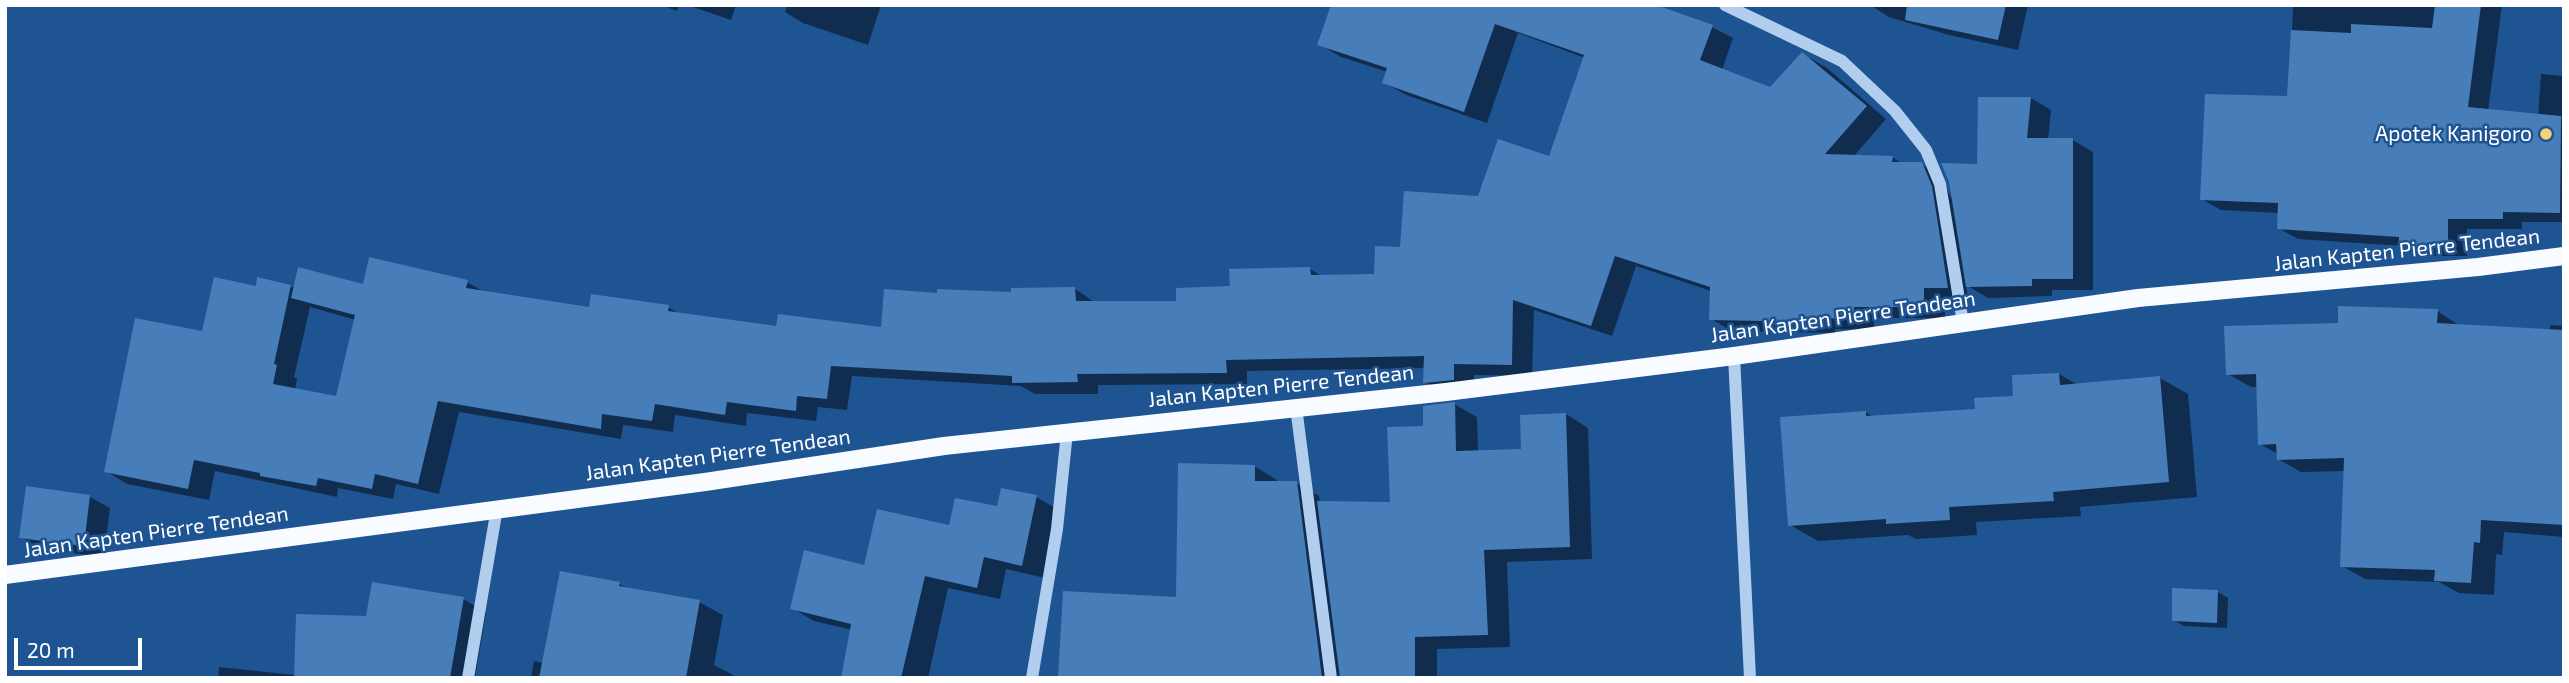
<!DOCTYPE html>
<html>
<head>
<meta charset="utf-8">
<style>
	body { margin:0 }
	#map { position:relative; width:2569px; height:683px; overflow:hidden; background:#1f5493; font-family:"Exo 2",sans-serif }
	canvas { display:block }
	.frame { position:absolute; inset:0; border:7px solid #fff; pointer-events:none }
	.scale { position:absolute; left:14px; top:638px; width:128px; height:32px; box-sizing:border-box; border:4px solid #fff; border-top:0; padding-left:9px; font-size:21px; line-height:24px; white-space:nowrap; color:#fff; -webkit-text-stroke:5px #1f5493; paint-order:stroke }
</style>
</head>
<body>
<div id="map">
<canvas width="2569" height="683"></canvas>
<div class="frame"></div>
<div class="scale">20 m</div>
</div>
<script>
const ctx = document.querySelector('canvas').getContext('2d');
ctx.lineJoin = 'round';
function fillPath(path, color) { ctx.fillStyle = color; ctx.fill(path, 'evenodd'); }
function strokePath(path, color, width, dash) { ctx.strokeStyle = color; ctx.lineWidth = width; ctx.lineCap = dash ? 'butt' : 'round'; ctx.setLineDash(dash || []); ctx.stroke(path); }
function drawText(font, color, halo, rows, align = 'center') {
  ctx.font = font + ' "Exo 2",sans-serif'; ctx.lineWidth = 5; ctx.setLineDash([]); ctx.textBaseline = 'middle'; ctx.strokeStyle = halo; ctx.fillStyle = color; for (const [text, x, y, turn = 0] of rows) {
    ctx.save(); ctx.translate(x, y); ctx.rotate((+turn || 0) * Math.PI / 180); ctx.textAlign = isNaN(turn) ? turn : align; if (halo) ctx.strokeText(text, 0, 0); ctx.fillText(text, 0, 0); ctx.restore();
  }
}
fillPath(new Path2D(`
	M661,5H679L677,11Z
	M687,5H736L731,20Z
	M787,5H881L868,45L803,23L785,12Z
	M1333,5L1712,27L1733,38L1722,70L1771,89L1803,54L1827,68L1886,119L1854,156L1892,157L1903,164H1921L1942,177L1951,198L2031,98L2051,110L2048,140H2073L2093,152V290H2052V296L1988,298L1966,285L1968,299H1945V318H1874V330L1835,329V333L1732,331L1711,319V291L1636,266L1612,336L1534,310L1532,376L1474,375V391L1446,394L1425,382V368L1247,371V384L1098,385V394H1035L1021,386L852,376L847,410L818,407L816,421L747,413L746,426L675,415L673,432L623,425L621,439L459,412L439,494L396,484L393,499L338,488L337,497L215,471L209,500L127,484L106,471L203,333L257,288L467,282L486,293L591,309L668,307L682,315L778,328L883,329L939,295L1013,294L1075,289L1096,303H1178L1310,269L1323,277L1375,276L1402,249L1479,197L1550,158L1585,58L1518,33L1487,123L1406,95L1384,82L1388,72L1341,57L1319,44ZM310,307L356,320L337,398L295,390L297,379L294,377Z
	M1870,5H2028L2018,50L1949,35L1889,17Z
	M2277,5H2502L2488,111L2538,116L2541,74L2564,76V222H2522V229H2467V256H2421L2404,246L2298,239L2278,228L2279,213L2221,210L2201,199L2289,98L2293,7Z
	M2437,311L2460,326L2550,331V325L2564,326V537L2504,532L2502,555L2496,554L2494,595L2459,593L2439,582L2365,579L2342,566L2345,471L2301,472L2278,459V454L2260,444L2258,387H2251L2228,374L2339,324Z
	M2059,374L2078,385L2160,378L2188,394L2197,497L2080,507L2081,516L1976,522L1977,535L1916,539L1908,535L1818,541L1790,525L1866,412L1875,418L1976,410L2015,397Z
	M1454,404L1477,417L1478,452L1523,451L1566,414L1588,428L1592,559L1507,562L1510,647L1437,649V678H1059L1177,599L1254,466L1277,480V483H1296L1319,496L1320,503L1391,504L1424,427Z
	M90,497L110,508L104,557L41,549L21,537Z
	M1036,497L1059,510L1045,578L1006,569L1000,599L948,588L928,678H842L852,630L814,621L792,608L866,568L951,527L999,508Z
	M619,584L629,589L699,602L723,615L714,665L739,678H531L534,661L543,663Z
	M2174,590L2218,592L2228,598L2227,628L2184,626L2173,620Z
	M463,599L486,612L475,678H218L219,667L295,675L367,618Z`), '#0007');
fillPath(new Path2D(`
	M1331,5H1656L1713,25L1700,60L1770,87L1802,52L1867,106L1825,154L1893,156L1892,162H1922L1932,186L1948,288H1924V307H1854L1853,319L1815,318V322L1709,320L1710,287L1615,256L1591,326L1513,300L1512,365L1454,364V380L1423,383L1424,356L1226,360L1227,373L1077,374L1078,382L1012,383V376L831,366L827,399L797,396L796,411L727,402L725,415L655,404L652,421L602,414L601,429L438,401L418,484L375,474L372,489L318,478L316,486L260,476V473L194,460L188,489L104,472L135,318L202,331L214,277L256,286L257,277L291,285L274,364L277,365L273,384L336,396L355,315L291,298L298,267L363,284L369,257L468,280L466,288L589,307L591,294L669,305L668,311L776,326L778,314L881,327L884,289L937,293V289L1011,292V288L1075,287L1076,301H1176V288L1230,286L1229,269L1310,267L1311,275L1374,274L1375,246L1400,247L1404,191L1478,196L1498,139L1549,156L1584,55L1495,24L1464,112L1382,83L1387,68L1317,45Z
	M1907,5H2006L1998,40L1905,20Z
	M2435,5H2481L2468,107L2561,116L2560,213L2503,212V219H2448V245H2399V237L2277,229L2278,203L2200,200L2205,94L2287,96L2291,30L2351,33V24L2432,28Z
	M1978,97H2031L2027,138H2073V279H2032V286L1966,287L1949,182L1941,163L1977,164Z
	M2338,306L2438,309L2437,323L2564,330V525L2481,520L2480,543L2474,542L2471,583L2434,581L2435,570L2340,567L2344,458L2277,460L2276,444L2258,445L2256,374L2226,375L2224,326L2338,323Z
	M2059,373L2060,385L2160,376L2169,482L2053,492L2054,501L1949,507L1950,520L1886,524V519L1788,526L1780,417L1866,411V416L1975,409L1974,398L2013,396L2012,375Z
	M1455,402L1456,451L1521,449L1520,415L1566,413L1570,547L1484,550L1488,635L1415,637V678H1340L1317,501L1390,502L1387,427L1423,426V406Z
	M1178,463L1255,465V481H1297L1322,678H1058L1063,591L1176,597Z
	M26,486L90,495L84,546L19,538Z
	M1001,488L1037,495L1022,566L984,557L977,588L925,576L901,678H841L851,624L790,609L804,550L864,565L877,509L949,525L955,498L997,506Z
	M560,571L620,582L619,586L700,600L686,678H539Z
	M372,582L464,597L450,678H294L296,614L366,616Z
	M2172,588L2218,590L2217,623L2172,621Z`), '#477db9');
strokePath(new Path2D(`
	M1725,5L1842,61L1895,111L1926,150L1940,184L1963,323
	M1734,356L1750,678
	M1296,407L1331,678
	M468,678L497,508
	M1032,678L1057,529L1067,432`), '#b1ceee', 12);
strokePath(new Path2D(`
	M5,575L705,482L944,446L1446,392L1734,356L2138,298L2478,267L2564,256`), '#f8fbff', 18);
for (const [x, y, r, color] of [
	[2546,134,7,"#fcd171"]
]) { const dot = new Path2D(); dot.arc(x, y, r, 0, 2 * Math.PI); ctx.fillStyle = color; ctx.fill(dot); strokePath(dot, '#1f5493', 2.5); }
drawText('21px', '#fff', '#1f5493', [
	["Apotek Kanigoro",2532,134]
], 'right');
drawText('21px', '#fff', '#1f5493', [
	["Jalan Kapten Pierre Tendean",2407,250,-6],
	["Jalan Kapten Pierre Tendean",1843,317,-8],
	["Jalan Kapten Pierre Tendean",1281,386,-6],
	["Jalan Kapten Pierre Tendean",718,455,-8],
	["Jalan Kapten Pierre Tendean",156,532,-8]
]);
</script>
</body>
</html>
